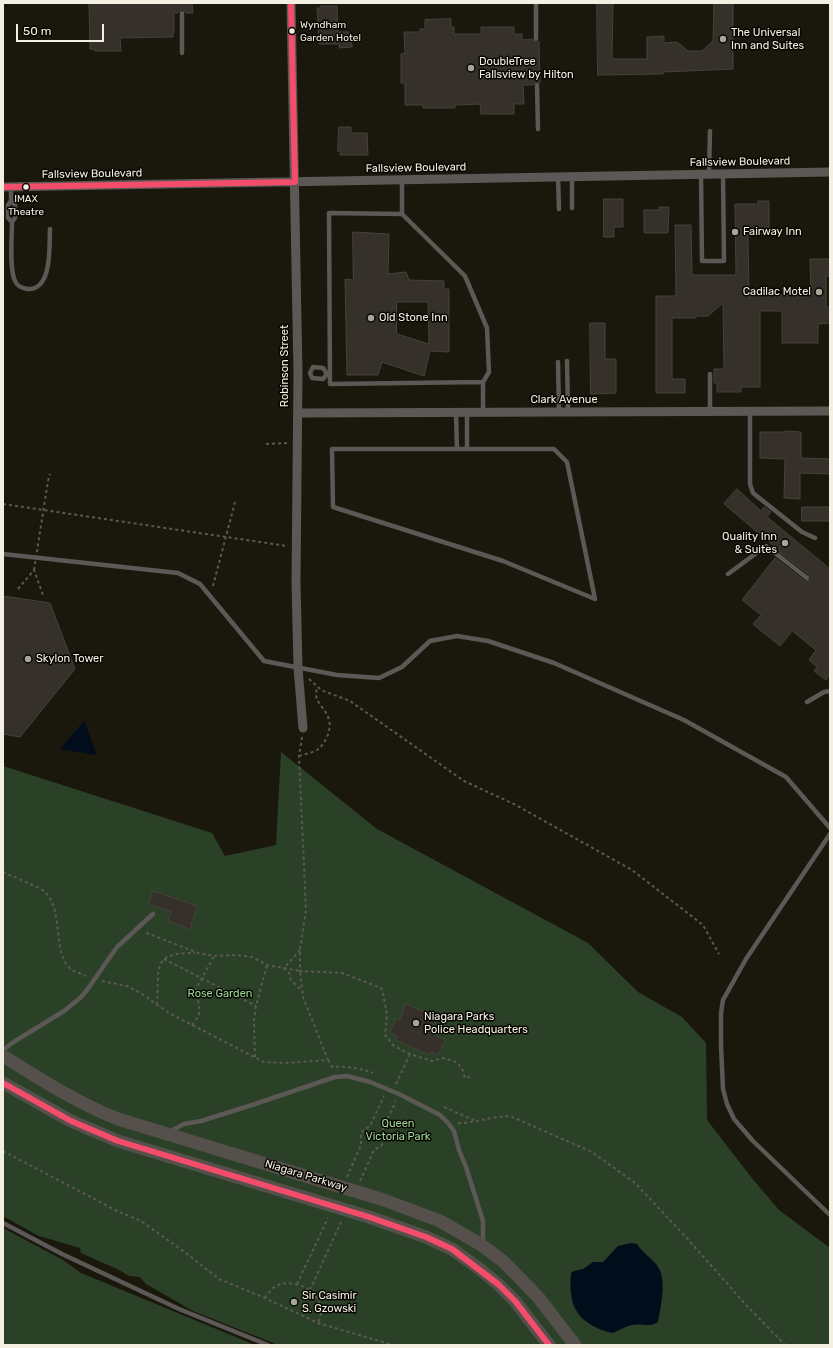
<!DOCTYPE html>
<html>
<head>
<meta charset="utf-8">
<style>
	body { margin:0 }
	#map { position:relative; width:833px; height:1348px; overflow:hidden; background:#1a180c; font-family:Rubik,sans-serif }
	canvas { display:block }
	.frame { position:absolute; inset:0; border:4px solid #f3f0e3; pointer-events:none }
	.scale { position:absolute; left:16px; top:24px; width:88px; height:18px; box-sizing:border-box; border:2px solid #f3f0e3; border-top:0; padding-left:5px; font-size:12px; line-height:14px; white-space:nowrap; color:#f3f0e3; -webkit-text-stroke:3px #080601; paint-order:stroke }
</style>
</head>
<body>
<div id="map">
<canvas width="833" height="1348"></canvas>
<div class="frame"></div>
<div class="scale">50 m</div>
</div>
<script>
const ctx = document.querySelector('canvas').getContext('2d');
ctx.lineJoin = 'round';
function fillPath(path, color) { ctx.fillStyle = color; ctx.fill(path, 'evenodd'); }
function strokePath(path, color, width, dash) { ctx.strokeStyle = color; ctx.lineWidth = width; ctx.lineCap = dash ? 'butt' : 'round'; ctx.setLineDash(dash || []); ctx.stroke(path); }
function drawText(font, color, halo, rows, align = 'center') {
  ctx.font = font + ' Rubik,sans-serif'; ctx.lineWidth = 3; ctx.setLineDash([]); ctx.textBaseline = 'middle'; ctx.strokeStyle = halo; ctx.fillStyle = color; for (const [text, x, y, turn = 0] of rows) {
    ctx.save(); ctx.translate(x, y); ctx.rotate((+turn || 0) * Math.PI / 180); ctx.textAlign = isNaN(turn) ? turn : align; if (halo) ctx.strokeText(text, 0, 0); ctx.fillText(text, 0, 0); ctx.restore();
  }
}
fillPath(new Path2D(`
	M281,752L377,829L588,943L638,992L682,1017L706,1043L707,1120L751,1177L779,1210L830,1248V1345H278L193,1311L146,1284L140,1277L129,1276L117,1269L81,1253L80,1248L39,1236L3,1216V766L212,833L225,856L276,845Z
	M3,1228L63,1260L81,1273L255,1345H3Z`), '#2b4127');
fillPath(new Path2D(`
	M84,721L97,755L60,749Z
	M631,1243L637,1244C642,1252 650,1257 656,1264C668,1278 661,1305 658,1322C649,1328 643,1323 633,1325C626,1326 619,1330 613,1333C600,1331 582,1322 576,1310C570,1300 570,1285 571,1273L574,1271L583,1269L593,1262H603L618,1246Z`), '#020d1c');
const building = new Path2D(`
	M95,3H192L193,13H186L184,10L182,9L179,11L178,13H174V33H173V37L120,38L121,51H95V49H90L89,4Z
	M597,3H613L612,59H647V37L664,36V43L677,42L688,51H702L713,41L714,3H733V69L663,72V74L598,75Z
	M321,6H337L338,32H349L350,37H351L352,47L339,48V44H319L317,8H321Z
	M451,19V27H454V34H481V27H514V34H522V40L532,39L536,43L539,41L540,83L537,81L533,85H523L524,104H514V114H481L480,104L455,105V108H423V105H405V83H401V54L405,53L404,32H420V29H425V20Z
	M339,127H351V133H367L368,155H340V151H338Z
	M604,199H623V227H614V237H604Z
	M758,201H769V231H764V234H748L749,296L811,295L810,259H830V276H826V307H830V323L818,324V343H782V311H760V387H741V392H717V383H714V369H724L723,303L708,316H696V318H672V379H685V393H656V296H676L675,225H691L692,275H736L735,204H758Z
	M659,207H669L668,233H644V210H659Z
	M353,232L389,234L388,274L406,272L409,280L444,281V289H449V352L430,351L424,376L382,362L378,375H347L345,279L353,280ZM397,302H428L429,344L397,334Z
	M590,323H605V359H616V393L591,394Z
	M785,431L801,432V458L830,459V474L800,473V499L784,498L785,459L760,458V432H785Z
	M737,489L761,511L764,507L771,512L767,517L830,569V675L826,680L814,671L817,667L809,660L816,650L792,631L780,646L753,624L761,615L742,600L775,558L805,581H809L811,578L809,575L779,552L780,551L724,504Z
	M802,507H830V521H802Z
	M3,596L50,603L75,669L20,737L3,734Z
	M153,891L197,906L190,929L168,921L171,912L149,904Z
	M406,1004L437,1018L433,1028H435L433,1034L445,1040L438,1055L430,1052L429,1055L396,1040L397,1036L390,1033L396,1018L399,1020Z`);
fillPath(building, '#353029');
strokePath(building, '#47413b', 1);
strokePath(new Path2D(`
	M266,444L287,443
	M48,481L50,474
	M3,504L287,546
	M213,586L235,502
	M18,589L34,570L43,595
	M309,679L321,690L350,701L464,781L514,804L632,870L703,925L719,954
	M302,737L299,756L306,910L300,950V971L342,973L381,988L383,993L387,1015L385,1035L394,1046L410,1054L432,1061L443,1058L456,1062L462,1068L465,1078L470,1077
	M299,756C305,754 312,753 317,750C326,744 333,727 328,717C324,706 311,700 318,687
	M3,872C11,876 40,887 45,892C65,911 51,955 72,970C76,972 82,974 86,976
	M300,950L284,968L289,973L291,980L302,991
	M164,959L256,1006
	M102,981L127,986L139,992L169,1013L264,1062L286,1063L328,1060L303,997L300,971L267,965L252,957L237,955L214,956L198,953L144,932
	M157,1005C160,971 149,952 195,953
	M192,1025C194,1022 198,1018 199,1014C201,1006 196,997 196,989L214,956
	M255,1057L254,1021L256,1006L267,965
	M328,1060L332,1067C347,1066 359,1068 373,1073
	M396,1084L410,1054
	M444,1107L476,1121
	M458,1123C476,1123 492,1116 510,1116L592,1152L635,1183L685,1236L747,1306L785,1345
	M3,1151L117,1211L141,1221L186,1253L219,1279L265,1298L318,1323L393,1345
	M347,1177L361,1145V1133L365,1129L370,1126L384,1096
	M360,1181L374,1150L381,1146L384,1141V1135L382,1131L396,1101
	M297,1284L328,1218
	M310,1290L341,1222
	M265,1298C267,1295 270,1291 273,1288C292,1273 332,1295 318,1323`), '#5b5953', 2, [3, 3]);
strokePath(new Path2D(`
	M536,3V39
	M182,13V53
	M537,85L538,129
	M701,175L702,261H724L723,174
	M709,175L710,131
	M558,177L559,209
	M572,177V208
	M11,187V201L8,205V218L12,222
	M11,201L15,205V218L12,222C12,237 9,268 15,281C17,286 22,288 27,289C53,291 49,245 50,229
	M329,213L402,214L465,276L487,328L489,372L483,382L330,384Z
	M402,214V180
	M567,361L568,412
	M558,362L559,412
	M310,373L313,367L323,368L327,374
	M310,373L312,378L323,379L327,374
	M710,374V411
	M750,411V484L753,493L802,532L815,538
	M467,412V449
	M483,412V382
	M456,413L457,449
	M332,449H554L567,462L595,599L503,561L333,507Z
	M3,554L178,573L200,584L264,661L337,675L379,678L402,667L430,641L457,636L488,641L554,663L684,720L786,777L830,828
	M728,574L766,546L807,578
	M807,702L824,692L830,691
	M830,834L746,959L723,1000L721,1013V1046L723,1089L727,1104L734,1119L753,1141L830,1215
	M3,1050L12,1043L64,1011L80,998L87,990L117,947L153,914
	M169,1132L184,1124L201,1121L252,1105L335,1077L347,1076L370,1082L399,1094L440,1115L448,1123L454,1131L459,1150L466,1167L483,1221V1239L481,1242
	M3,1223L62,1254L179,1309L268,1345`), '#5b5855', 4.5);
strokePath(new Path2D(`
	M291,3L298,373L296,582L298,668L303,728
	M3,187L830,172
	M298,413L830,411`), '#5b5855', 9);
strokePath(new Path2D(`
	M3,1056C40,1079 77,1103 118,1119L384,1200L440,1221L480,1244L504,1262L538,1297L575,1345
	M3,1083L71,1121L118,1141L369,1217L426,1237L452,1249L477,1267L498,1284L515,1301L549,1345`), '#55504b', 13);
strokePath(new Path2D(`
	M34,570L48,481`), '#5b5953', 2, [3, 3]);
strokePath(new Path2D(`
	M3,187L295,182L291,3
	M3,1083L71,1121L118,1141L369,1217L426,1237L452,1249L498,1284L515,1301L549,1345`), '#f44d6c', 6);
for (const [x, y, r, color] of [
	[292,31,3.5,"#f3f0e3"],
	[723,39,4,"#a7a498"],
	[471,68,4,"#a7a498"],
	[26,187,3.5,"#f3f0e3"],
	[735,232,4,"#a7a498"],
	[819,292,4,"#a7a498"],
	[371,318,4,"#a7a498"],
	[785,543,4,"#a7a498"],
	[28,659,4,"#a7a498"],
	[416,1023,4,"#a7a498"],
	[294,1302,4,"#a7a498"]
]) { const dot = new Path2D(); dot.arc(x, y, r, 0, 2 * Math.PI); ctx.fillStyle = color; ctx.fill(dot); strokePath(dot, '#080601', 1.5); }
drawText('10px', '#f3f0e3', '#080601', [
	["Wyndham",300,25],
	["Garden Hotel",300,38],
	["IMAX",26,199,"center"],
	["Theatre",26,212,"center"]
], 'left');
drawText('11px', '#f3f0e3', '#080601', [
	["The Universal",731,33],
	["Inn and Suites",731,46],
	["DoubleTree",479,62],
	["Fallsview by Hilton",479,75],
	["Fairway Inn",743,232],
	["Cadilac Motel",811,292,"right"],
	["Old Stone Inn",379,318],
	["Quality Inn",777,537,"right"],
	["& Suites",777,550,"right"],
	["Skylon Tower",36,659],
	["Niagara Parks",424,1017],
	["Police Headquarters",424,1030],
	["Sir Casimir",302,1296],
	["S. Gzowski",302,1309]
], 'left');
drawText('11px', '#f3f0e3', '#080601', [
	["Fallsview Boulevard",740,162,-1],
	["Fallsview Boulevard",416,168,-1],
	["Fallsview Boulevard",92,174,-1],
	["Robinson Street",285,366,-90],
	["Clark Avenue",564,400],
	["Niagara Parkway",306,1176,17]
]);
drawText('11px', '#9ed896', '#080601', [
	["Rose Garden",220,994],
	["Queen",398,1124],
	["Victoria Park",398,1137]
]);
</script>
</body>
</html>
